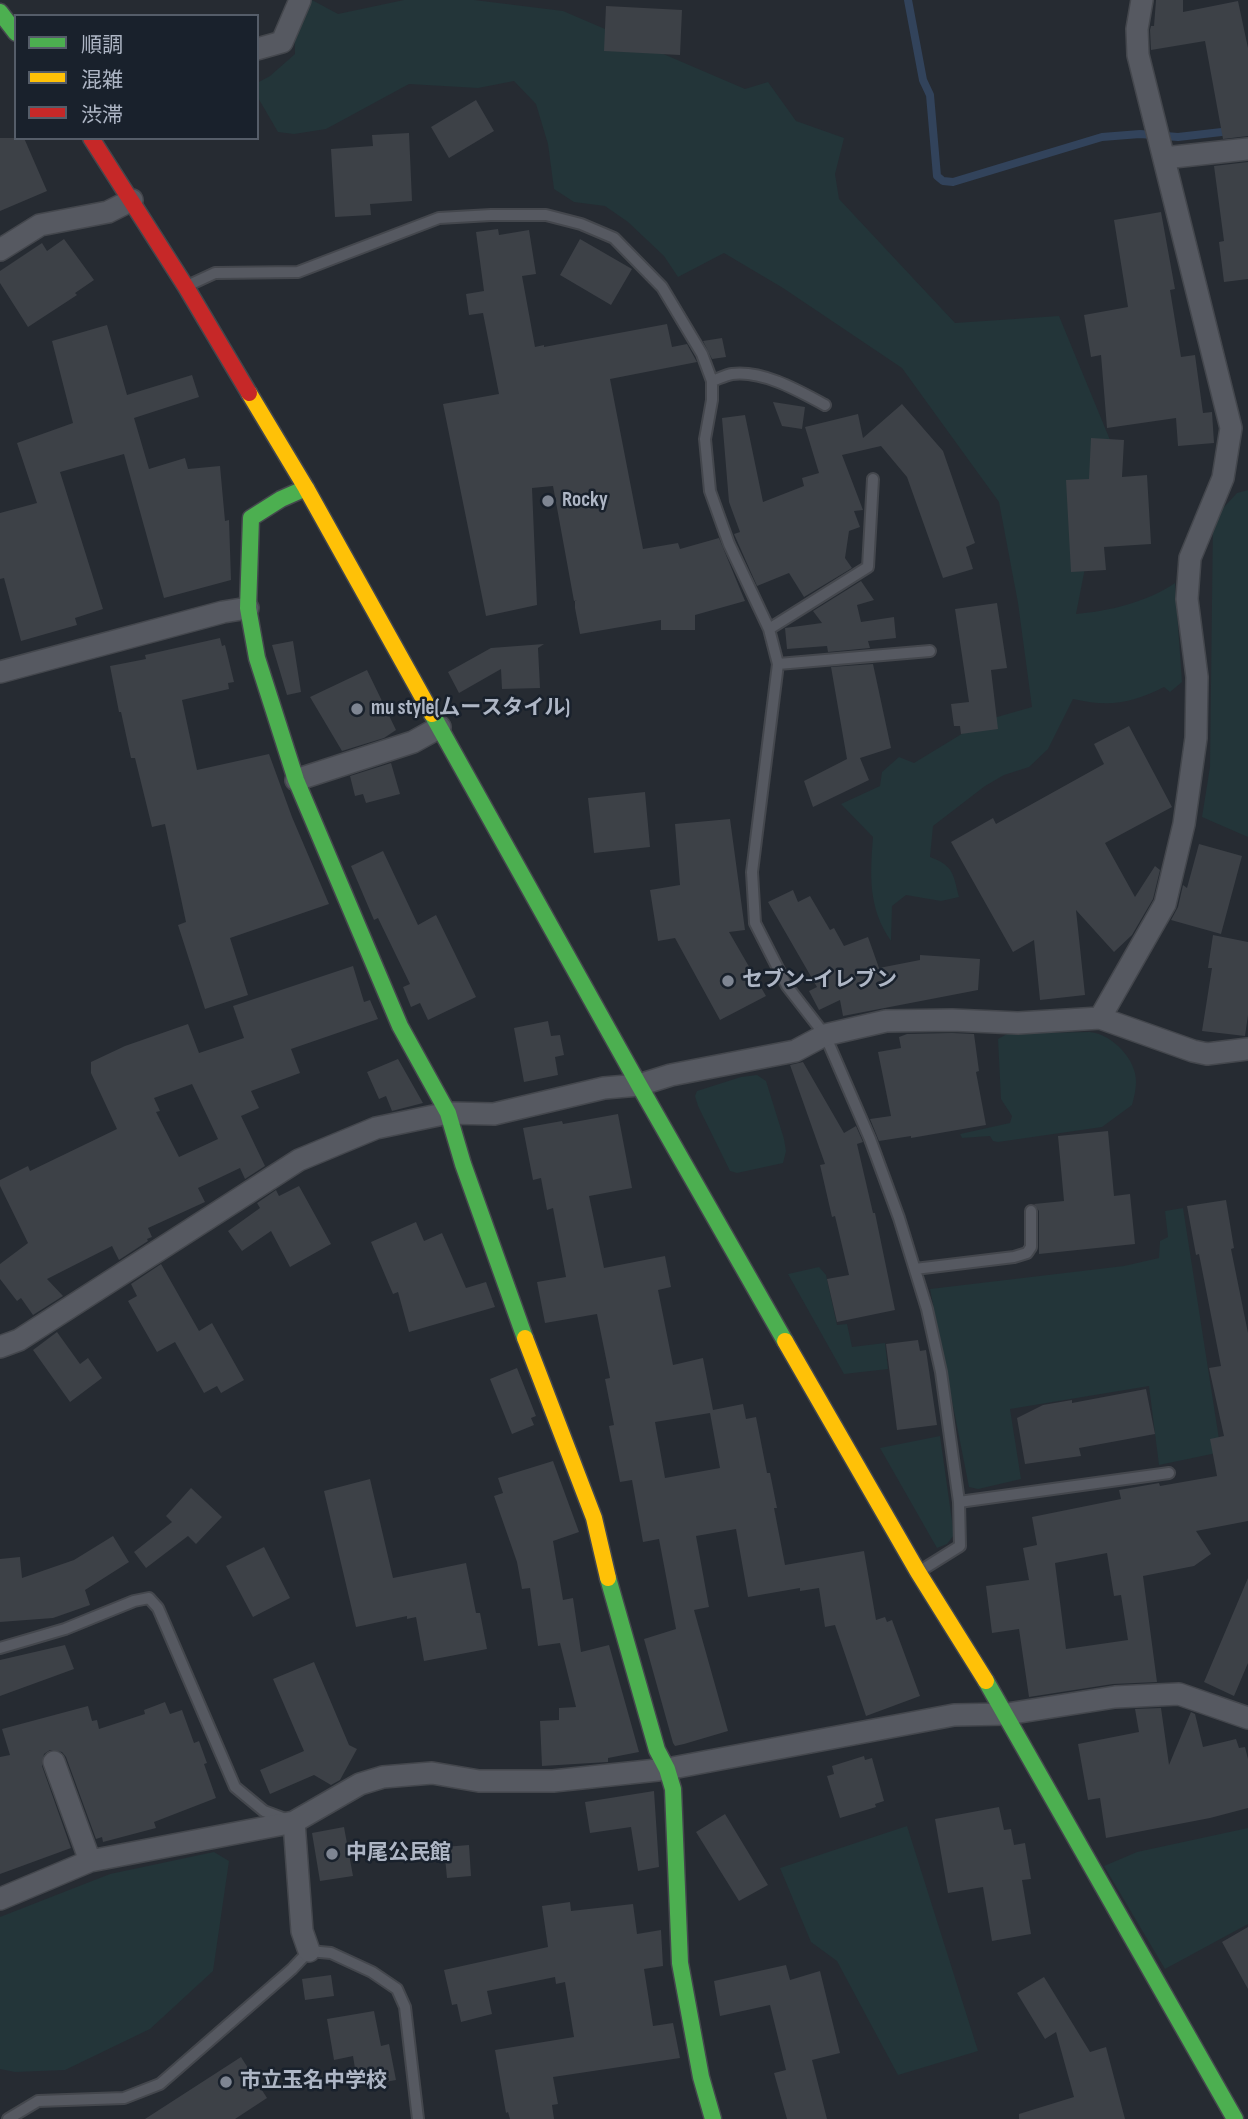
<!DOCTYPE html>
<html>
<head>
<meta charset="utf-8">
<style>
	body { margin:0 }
	#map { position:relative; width:1248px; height:2119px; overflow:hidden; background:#262b32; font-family:"Sofia Sans Condensed","Noto Sans JP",sans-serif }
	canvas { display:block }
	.legend { position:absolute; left:14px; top:14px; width:245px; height:126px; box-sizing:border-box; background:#19212c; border:2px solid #555d69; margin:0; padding:9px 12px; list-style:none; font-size:21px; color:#aeb6c5 }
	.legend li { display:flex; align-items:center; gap:14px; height:35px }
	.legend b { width:35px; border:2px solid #555d69 }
</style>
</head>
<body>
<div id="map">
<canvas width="1248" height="2119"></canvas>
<ul class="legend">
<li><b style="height:9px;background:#4caf50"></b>順調</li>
<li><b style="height:9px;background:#ffc107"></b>混雑</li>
<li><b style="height:9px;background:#c62828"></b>渋滞</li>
</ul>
</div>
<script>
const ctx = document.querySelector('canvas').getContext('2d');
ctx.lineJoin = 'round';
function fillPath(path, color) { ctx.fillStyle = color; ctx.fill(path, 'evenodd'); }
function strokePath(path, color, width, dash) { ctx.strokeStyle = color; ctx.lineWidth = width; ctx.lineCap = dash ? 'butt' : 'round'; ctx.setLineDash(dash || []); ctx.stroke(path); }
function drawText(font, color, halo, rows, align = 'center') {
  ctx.font = font + ' "Sofia Sans Condensed","Noto Sans JP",sans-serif'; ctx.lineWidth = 5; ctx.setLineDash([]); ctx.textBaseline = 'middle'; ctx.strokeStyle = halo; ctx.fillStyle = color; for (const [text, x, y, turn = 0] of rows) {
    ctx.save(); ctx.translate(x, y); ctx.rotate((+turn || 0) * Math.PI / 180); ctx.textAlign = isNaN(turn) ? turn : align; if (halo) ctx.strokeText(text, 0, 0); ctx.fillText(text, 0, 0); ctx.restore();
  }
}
fillPath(new Path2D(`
	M294,0H312L338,14L404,0H474L563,11L745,89L768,82L796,121L844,138L835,174L839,199L955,323L1059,316L1110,440L1076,614C1110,611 1147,602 1175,583L1182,682L1170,692L1164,687C1130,704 1109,707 1073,699L1048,749L1029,767L1004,775L985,786L933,826L930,857C954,866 953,874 959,897L941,901L906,895L892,906L891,941C868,908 870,875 873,837L841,804L880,786L882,772L899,757L914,763L983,721L1032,707L1018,603L999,502L902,368L783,288L724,253L678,277L664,256L628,222L605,206L574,202L554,189L548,144L536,104L514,81L478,88L409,84L326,129L294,134L278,132L257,96V83L270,76L295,54Z
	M1248,490V837L1202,817L1210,767L1213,519L1237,493Z
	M1033,1033L1090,1032C1112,1034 1137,1060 1136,1082C1136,1090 1134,1097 1132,1105L1102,1127L998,1142L993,1141L990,1136L962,1138L960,1134L1010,1123L1012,1116L1001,1099L998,1039L1007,1034Z
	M757,1075L766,1081L784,1139L786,1151L783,1163L737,1173L730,1171L698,1106L695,1096L697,1091L741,1077Z
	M1183,1208L1221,1452L1159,1465L1149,1386L1010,1409L1021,1479L978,1489L969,1487L930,1289L1124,1266L1159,1258L1160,1241L1168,1237L1165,1211Z
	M819,1267L826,1275L837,1325L847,1324L852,1347L885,1343L888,1369L844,1374L788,1274Z
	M940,1436L954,1535L947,1544L937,1548L880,1448Z
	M907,1826L978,2051L898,2075L837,1961L811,1942L780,1868Z
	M1248,1828V1924L1165,1969L1104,1866L1137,1852Z
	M214,1852L229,1861L213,1971L150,2029L65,2070L15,2072L0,2069V1917L110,1874Z`), '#233539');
strokePath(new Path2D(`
	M908,0L923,80L930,95L937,176L943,181L953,182L1102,137L1140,134L1178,137L1248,129`), '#32435b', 8);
fillPath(new Path2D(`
	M1156,0H1183V12L1238,1L1248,48V136L1223,139L1205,41L1151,50L1150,30L1151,26H1154Z
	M606,6L682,10L680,55L604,51Z
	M476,100L494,131L449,158L431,127Z
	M409,133L412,201L370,204L371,215L335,217L331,149L373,146L372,135Z
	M0,138H24L47,191L0,211Z
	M1248,162V279L1224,282L1219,242L1224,241L1214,166Z
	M1161,212L1175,289L1170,290L1181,357L1195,355L1203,413L1212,412L1214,443L1178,446L1176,418L1107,428L1101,355L1091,357L1084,315L1128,307L1114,220Z
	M498,229L499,235L529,230L536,274L522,276L535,347L544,345V347L667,324L672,347L687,344L697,362L610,379L643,549L678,543L680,549L719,538L745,601L695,615V630H661V620L580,634L575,608V601L577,600L574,601L553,486L532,488L537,605L486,616L443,404L499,394L483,313L469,315L466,294L484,291L476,232Z
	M64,239L94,280L75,293L77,295L28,327L0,283V271L42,243L47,251Z
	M580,239L632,269L611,305L560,275Z
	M107,325L127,395L192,375L199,397L134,418L149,469L185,458L188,469L220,466L225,521L229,520L231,580L164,598L124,454L60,472L103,609L75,618L77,625L21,641L4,578L0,579V513L37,503L17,443L73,423L52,341Z
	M722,338L726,357L712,359L703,341Z
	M773,402L805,407L802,429L782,426Z
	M902,404L943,451L975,543L966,547L973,569L943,578L907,477L881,446L842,455L863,510L854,511L860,527L849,531L845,558L852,568L804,597L789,573L757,586L734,534L740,532L729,502L722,418L745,415L763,502L804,486L802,478L819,473L805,427L858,414L863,438Z
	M1091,438L1124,440L1122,477L1147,475L1151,544L1104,547L1106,570L1071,572L1066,480L1089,479Z
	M861,581L874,600L857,605L861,622L894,617L896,638L868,641L870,648L828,652L827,646L787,649L785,628L822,623L813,611Z
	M997,603L1007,668L991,670L998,729L961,734L960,726H954L951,704L969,702L955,609Z
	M220,638L222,646L225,645L234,682L228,683L229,689L182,700L197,770L269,754L292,817L329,904L230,938L248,995L205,1009L178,925L186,922L165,824L152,827L135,758H131L121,712H119L110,666L146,659L145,655Z
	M293,641L301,692L287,695L272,645Z
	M544,644L538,648L540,688L502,689L501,669L459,693L448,672L491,648Z
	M873,664L891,748L860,758L869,780L813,807L804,781L847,759L831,667Z
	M367,670L396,730L384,738L342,751L310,697Z
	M1129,726L1172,807L1105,843L1135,897L1155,866L1160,870L1153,899L1132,935L1114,952L1076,910L1085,995L1040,1000L1034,940L1013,952L951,842L993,818L996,824L1104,764L1094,744Z
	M391,763L400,794L366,803L363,794L355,796L350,776Z
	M645,792L650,847L594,853L588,798Z
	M730,819L745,930L729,932L766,996L720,1020L675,938L658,941L650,890L680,885L675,824Z
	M1199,844L1242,856L1221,934L1171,920L1178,907L1183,885L1187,888Z
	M383,851L418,925L436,915L476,997L428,1020L420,1003L411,1007L403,987L410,984L378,918L374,920L351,866Z
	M793,890L798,902L810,896L830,930L834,928L844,946L868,937L879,968L920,960V955L980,959L978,990L843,1016L840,1000L819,1010L809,991L817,987L768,902Z
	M1213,935L1248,942V1015L1245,1036L1202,1031L1212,968H1208Z
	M353,966L364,1002L370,1000L378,1019L291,1049L300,1073L251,1091L259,1108L241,1116L265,1166L245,1179L240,1168L198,1188L205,1202L148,1228L152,1237L147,1239L148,1241L119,1260L112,1246L47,1279L63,1296L33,1315L21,1298L17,1301L0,1279V1264L28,1243L0,1186V1180L28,1166L30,1171L117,1129L91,1073V1062L125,1046L188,1024L199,1053L244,1038L233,1006ZM192,1084L218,1139L179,1157L156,1112L160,1111L154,1098Z
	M548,1021L551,1036L560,1035L564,1055L555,1057L558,1075L524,1082L514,1028Z
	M952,1033L974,1034L979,1071L976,1072L986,1125L911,1138V1136L879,1141L870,1119L891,1116L878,1052L901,1048L899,1037L907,1034Z
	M398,1059L423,1103L392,1111L386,1096L379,1099L367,1072Z
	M803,1062L844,1133L856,1126L863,1142L857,1144L873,1213H875L895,1310L837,1322L827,1279L849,1275L835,1216L832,1217L820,1165L825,1164L790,1065Z
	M618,1114L632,1188L589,1196L604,1268L665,1256L671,1287L658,1290L673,1365L703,1358L713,1410L743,1404L746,1419L756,1417L767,1473H770L777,1508H774L785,1565L864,1551L876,1620L885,1617L887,1622L892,1620L920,1696L866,1716L835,1625L825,1627L819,1588L800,1591V1588L748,1597L736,1529L696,1536L709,1607L694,1610L728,1731L684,1744L675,1746L673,1743L644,1639L676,1629L659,1539L643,1542L632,1480L620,1482L609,1426L614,1425L605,1379L610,1378L597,1314L545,1323L537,1282L566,1277L553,1208L547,1210L541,1178L533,1180L523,1128L562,1121L563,1124ZM710,1413L720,1468L665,1478L655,1422Z
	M1108,1131L1114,1196L1130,1194L1135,1244L1039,1254V1211L1034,1204L1064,1201L1058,1136Z
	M299,1186L331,1244L290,1267L271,1231L242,1251L228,1231L260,1208L257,1203L276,1190L279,1196Z
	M1226,1200L1234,1248L1231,1249L1248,1333V1521L1196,1531L1211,1554L1194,1566L1143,1576L1157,1682L1113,1684L1029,1697L1019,1629L992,1633L986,1586L1029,1580L1023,1548L1037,1545L1032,1517L1121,1499L1119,1490L1159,1483L1160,1486L1217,1476L1210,1439L1224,1436L1209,1368L1221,1366L1199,1254L1196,1255L1187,1206ZM1107,1553L1114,1596L1121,1595L1128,1640L1066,1649L1055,1563Z
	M416,1222L424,1241L442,1233L466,1288L486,1282L495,1307L409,1332L398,1292L393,1294L371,1242Z
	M161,1264L199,1331L212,1323L244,1380L221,1393L217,1386L204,1393L175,1342L157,1352L128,1301L137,1296L131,1284Z
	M57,1332L80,1364L88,1358L102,1378L70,1402L33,1350Z
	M918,1340L920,1351L926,1350L937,1425L897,1430L886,1344Z
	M517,1368L536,1416L531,1418L534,1425L512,1434L490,1379Z
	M1146,1389L1155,1434L1079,1448L1081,1456L1025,1464L1017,1418L1043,1405L1072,1400V1403Z
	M553,1461L579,1532L553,1541L563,1600L573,1598L581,1652L609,1645L639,1752L608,1758V1762L542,1766L540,1721L559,1720V1708L576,1707L560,1643L538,1646L530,1588L522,1589L517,1562L494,1496L503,1493L498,1478Z
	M370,1479L393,1578L466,1563L476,1613H480L487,1649L424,1661L416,1617L407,1619V1616L356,1627L324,1491Z
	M191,1488L222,1517L196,1544L188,1536L146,1568L134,1552L172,1522L166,1516Z
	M113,1536L129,1562L85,1590L90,1605L53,1618L0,1622V1559L20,1557L22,1578L74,1560Z
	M264,1547L290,1598L253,1617L226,1566Z
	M1248,1578V1663L1234,1696L1204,1682Z
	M65,1645L74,1669L0,1696V1660Z
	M314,1662L349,1745L357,1749L340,1780L331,1785L314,1775L270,1794L260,1770L304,1751L273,1679Z
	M165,1702L170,1714L182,1710L194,1743L199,1741L207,1763L204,1764L216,1798L154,1822L156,1828L103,1842L102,1837L96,1839L66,1757L62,1752L50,1750L44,1754L42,1766L71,1848L0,1874V1757L10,1755L2,1729L88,1706L92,1721L97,1720L99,1729L145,1714L144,1710Z
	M1161,1708L1169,1765L1191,1712L1195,1714L1203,1747L1236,1739L1239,1748L1245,1747L1248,1759V1808L1210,1818L1106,1838L1100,1798L1088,1800L1078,1744L1139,1732L1135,1709Z
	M864,1756L865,1760L872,1758L884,1801L875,1804L876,1807L840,1818L827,1776L834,1774L832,1766Z
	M654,1791L659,1867L638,1871L631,1827L590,1833L585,1802Z
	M999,1807L1004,1830L1011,1829L1014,1845L1025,1843L1031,1879L1022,1880L1031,1934L992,1941L983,1887L948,1893L935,1819Z
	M725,1814L768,1885L739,1901L696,1832Z
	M344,1827L353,1876L320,1881L312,1833Z
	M469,1845L471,1876L447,1878L444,1847Z
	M570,1902L571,1911L633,1904L637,1934L661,1930L663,1966L644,1969L653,2026L673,2023L680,2058L553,2077L558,2104L552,2105L554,2119H510L508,2112L506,2113L495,2050L574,2037L565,1982L556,1984L555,1977L487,1991L492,2014L461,2022L457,2004L452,2005L444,1970L548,1947L542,1906Z
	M1248,1927V1989L1222,1942Z
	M786,1965L790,1980L820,1971L840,2053L812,2060L827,2119H787L774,2073L786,2070L770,2005L720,2016L714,1981Z
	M331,1975L334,1996L305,2000L302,1979Z
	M1044,1977L1090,2052L1106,2047L1125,2119H1019V2114L1074,2097L1056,2032L1045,2039L1017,1993Z
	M374,2011L381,2046L389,2044L396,2080L358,2087L353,2056L334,2060L327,2019Z
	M241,2057L267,2098L235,2119H145Z`), '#3d4147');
const lane = new Path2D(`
	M189,285L215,273L298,272L439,218L491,215H546L581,224L614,238L662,287L702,354L712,381V400L705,439L710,491L729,544L769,629L778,664L752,872L755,923L787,986L825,1035L870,1139L899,1218L927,1309L941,1372L959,1502L960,1546L920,1571
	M712,381C718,379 726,375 732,374C763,370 799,391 825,405
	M769,629L868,567L873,479
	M778,664L930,651
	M915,1269L1014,1257L1027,1253L1031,1247V1211
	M959,1502L1169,1473
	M0,1648L65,1629L134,1601L149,1598L158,1608L235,1787L264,1811L288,1820
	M8,2119L38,2101L124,2098L160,2084L292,1969L309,1951L331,1953L372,1972L397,1989L405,2007L418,2119`);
const street = new Path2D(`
	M257,49L282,42L300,0
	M1164,158L1248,149
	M0,250L40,225L108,212L132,200
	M0,672L223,612L248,608
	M296,780L413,742L440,727
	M1100,1018L1165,904L1184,824L1196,738L1197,677L1187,599L1190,558L1223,478L1231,428L1138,55L1137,29L1142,0
	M0,1347L19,1340L299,1160L376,1128L448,1113L494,1114L604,1088L639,1085L671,1075L795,1051L825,1035L886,1021L952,1020L1018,1023L1100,1018L1193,1051L1207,1054L1248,1049
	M54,1762L90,1861
	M294,1822L302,1931L309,1951
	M0,1899L90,1861L294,1822L360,1784L383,1777L432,1773L479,1781H553L667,1769L954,1715L1007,1714L1115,1697L1179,1694L1248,1718`);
const fast = new Path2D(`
	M0,12L16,33
	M306,488L281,499L251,518L248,608L257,658L296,780L400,1026L448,1113L463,1164L525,1338
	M432,714L639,1085L785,1341
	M608,1578L657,1750L667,1769L673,1789L680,1963L701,2077L713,2119
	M986,1681L1235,2119`);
const slow = new Path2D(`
	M249,393L306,488L432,714
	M525,1338L594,1518L608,1578
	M785,1341L918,1572L986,1681`);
const jam = new Path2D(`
	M91,138L186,287L249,393`);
strokePath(lane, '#44474d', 14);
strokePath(street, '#44474d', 24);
strokePath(fast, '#44474d', 19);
strokePath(slow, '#44474d', 19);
strokePath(jam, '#44474d', 19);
strokePath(lane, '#565961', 10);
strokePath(street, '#565961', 21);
strokePath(fast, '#4caf50', 16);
strokePath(slow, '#ffc107', 16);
strokePath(jam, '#c62828', 16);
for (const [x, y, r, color] of [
	[548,501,7,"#7e8592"],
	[357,709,7,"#7e8592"],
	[728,981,7,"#7e8592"],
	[332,1854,7,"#7e8592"],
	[226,2082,7,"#7e8592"]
]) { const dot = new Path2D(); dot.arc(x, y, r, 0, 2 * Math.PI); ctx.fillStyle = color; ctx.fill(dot); strokePath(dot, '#19212c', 2.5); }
drawText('bold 21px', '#aeb6c5', '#19212c', [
	["Rocky",562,501],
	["mu style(厶ースタイル)",371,709],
	["セブン-イレブン",742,981],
	["中尾公民館",346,1854],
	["市立玉名中学校",240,2082]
], 'left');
</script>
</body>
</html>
